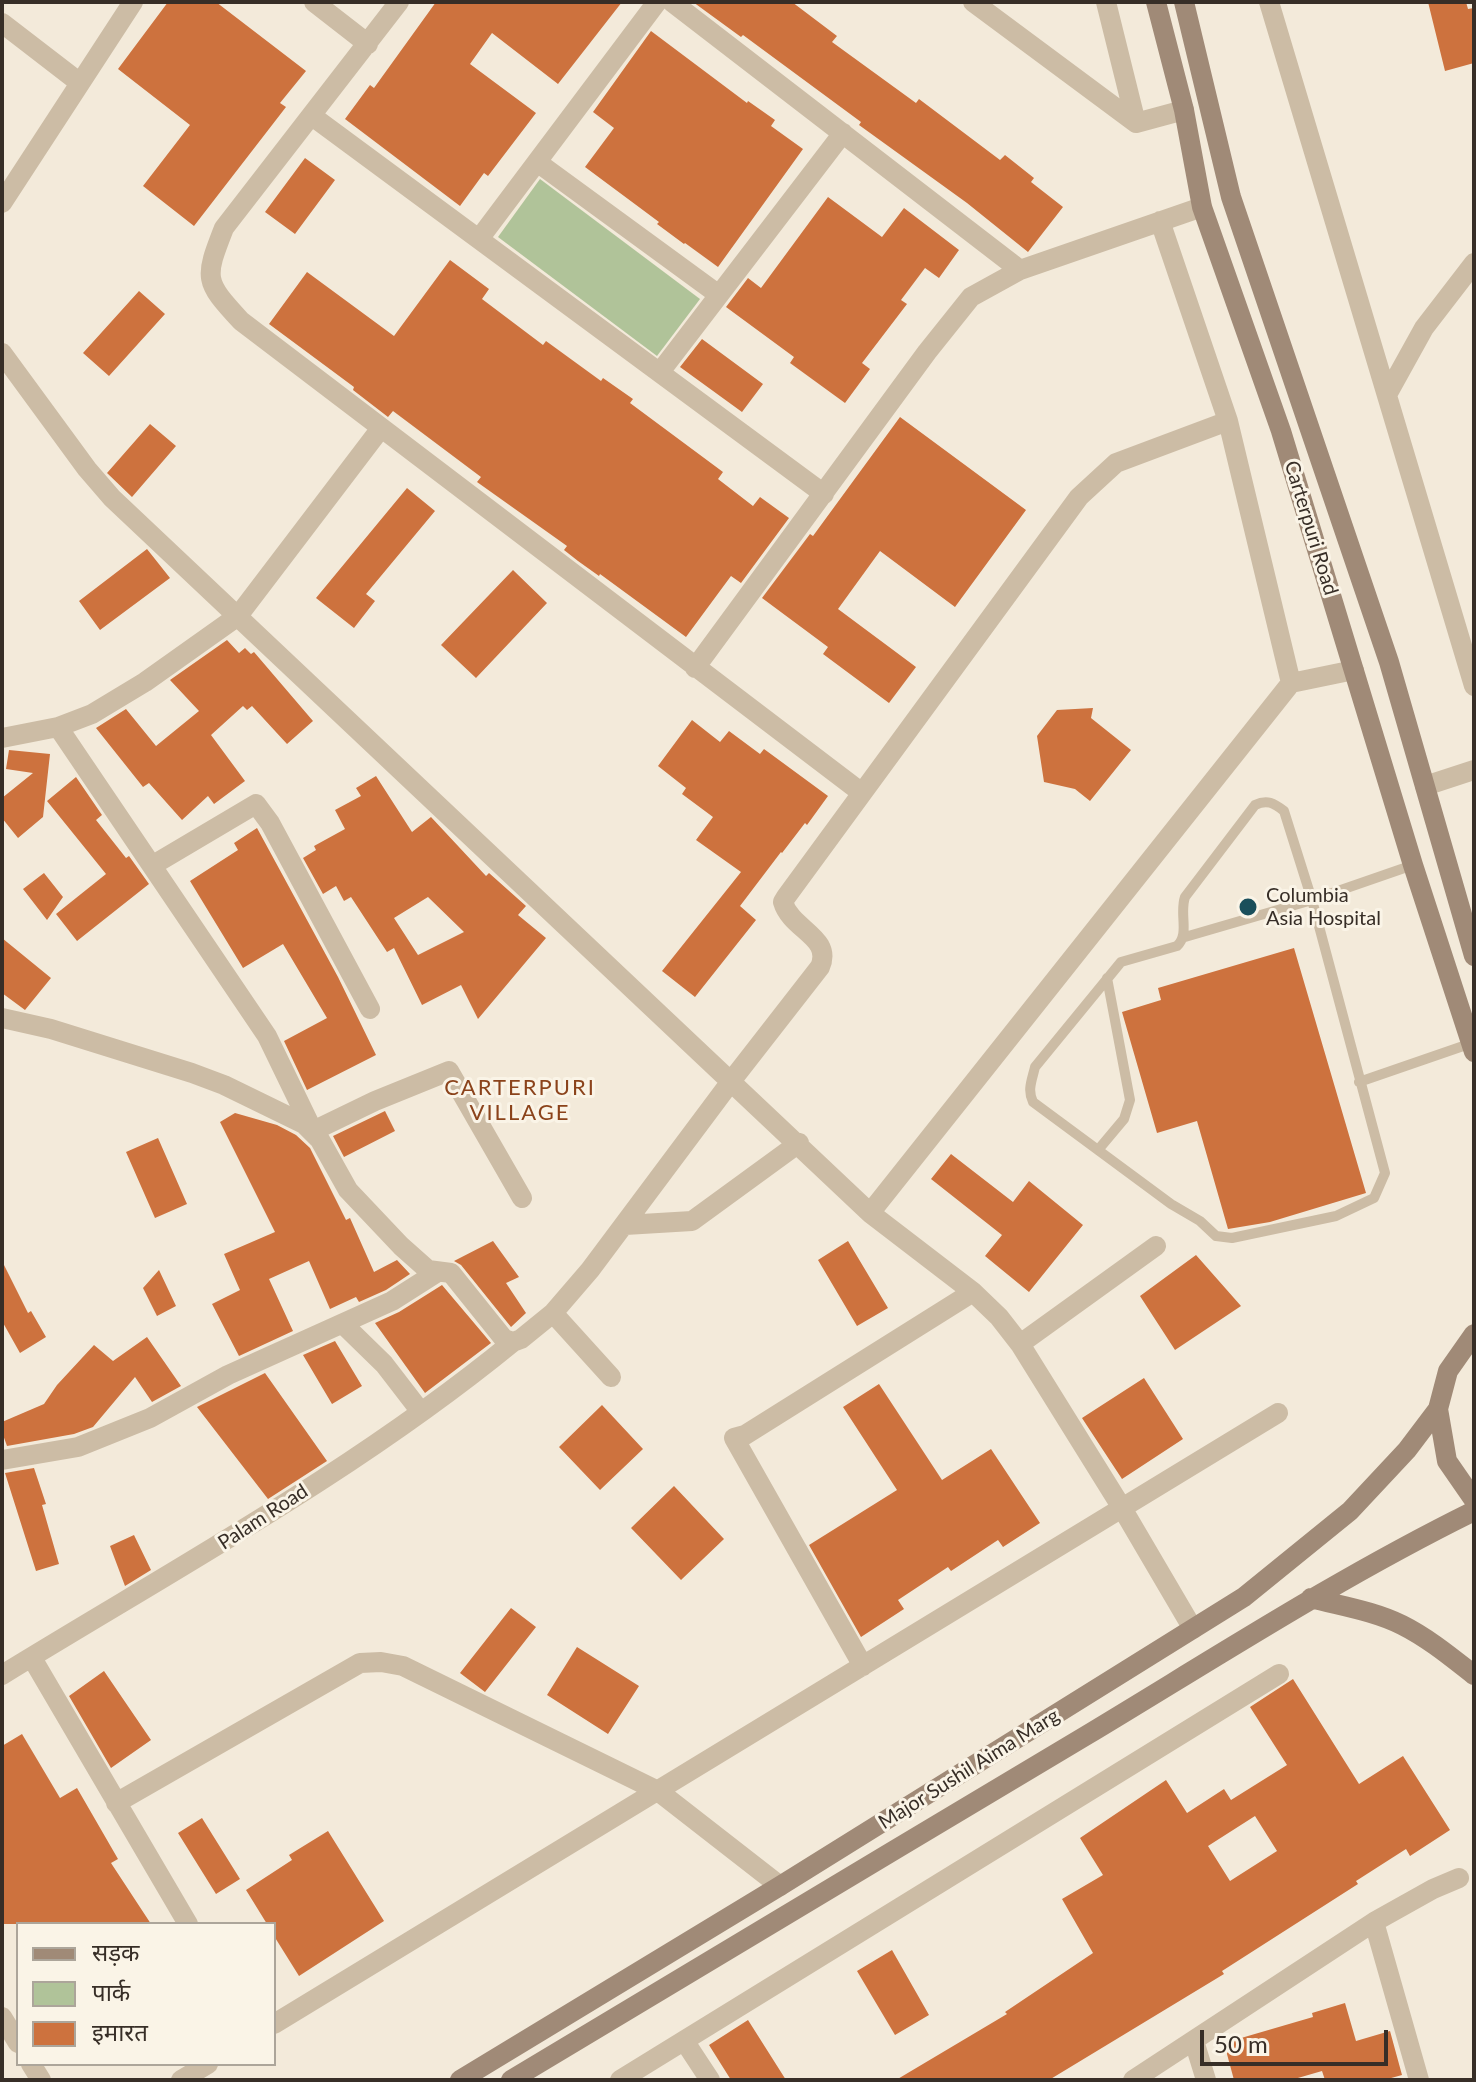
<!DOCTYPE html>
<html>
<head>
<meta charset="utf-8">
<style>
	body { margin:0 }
	#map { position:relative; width:1476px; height:2082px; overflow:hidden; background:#f3eada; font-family:Lato,"Noto Sans Devanagari",sans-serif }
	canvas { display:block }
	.frame { position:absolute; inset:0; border:4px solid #372e27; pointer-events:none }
	.legend { position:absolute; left:16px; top:1922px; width:260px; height:144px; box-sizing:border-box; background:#faf4e7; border:2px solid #aca59a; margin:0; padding:10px 14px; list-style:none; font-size:24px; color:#372e27 }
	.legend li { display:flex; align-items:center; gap:16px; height:40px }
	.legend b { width:40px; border:2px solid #aca59a }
	.scale { position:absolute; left:1200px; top:2030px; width:188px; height:36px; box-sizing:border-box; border:4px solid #372e27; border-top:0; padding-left:10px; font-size:24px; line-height:28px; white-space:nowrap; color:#372e27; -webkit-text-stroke:6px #faf4e7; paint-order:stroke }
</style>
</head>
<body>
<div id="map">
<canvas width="1476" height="2082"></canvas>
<div class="frame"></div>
<ul class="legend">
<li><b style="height:10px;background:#a08a77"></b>सड़क</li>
<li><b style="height:22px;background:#b0c399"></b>पार्क</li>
<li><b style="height:22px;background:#cd723e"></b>इमारत</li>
</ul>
<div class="scale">50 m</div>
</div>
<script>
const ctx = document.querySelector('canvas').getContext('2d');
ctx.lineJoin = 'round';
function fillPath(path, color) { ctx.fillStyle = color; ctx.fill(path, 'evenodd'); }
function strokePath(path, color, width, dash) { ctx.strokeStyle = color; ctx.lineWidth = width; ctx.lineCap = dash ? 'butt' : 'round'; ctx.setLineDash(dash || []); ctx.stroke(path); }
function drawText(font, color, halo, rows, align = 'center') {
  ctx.font = font + ' Lato,sans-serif'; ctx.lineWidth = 6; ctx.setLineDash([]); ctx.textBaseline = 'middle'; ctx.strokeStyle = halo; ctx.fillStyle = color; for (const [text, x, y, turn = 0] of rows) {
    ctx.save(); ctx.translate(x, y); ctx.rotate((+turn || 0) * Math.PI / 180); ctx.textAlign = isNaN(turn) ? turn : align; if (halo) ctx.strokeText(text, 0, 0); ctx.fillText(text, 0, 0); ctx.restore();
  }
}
fillPath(new Path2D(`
	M540,179L700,299L657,356L498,237Z`), '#b0c399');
fillPath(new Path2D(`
	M168,2H216L306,71L280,103L286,107L194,226L143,186L190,125L118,69Z
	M436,2H622L558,84L492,33L470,64L536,113L488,176L484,173L460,206L345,119L370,85L374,88Z
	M693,2H792L837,36L832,42L916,103L919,99L1000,160L1005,155L1034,178L1031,182L1063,207L1028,252L967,203L859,125L861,122L743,35L741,37Z
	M1428,2H1466L1468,9L1474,8V63L1445,71Z
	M651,31L747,103L748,101L775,120L771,126L803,149L718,267L685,243L684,244L657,224L659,222L585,167L614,128L593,112Z
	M305,158L335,180L295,234L265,212Z
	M828,197L882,237L904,208L959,250L939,278L925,268L901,300L907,304L862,363L870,369L845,403L790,363L794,357L726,307L748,278L761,288Z
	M450,260L489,289L482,299L543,345L546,341L601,381L603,378L633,399L630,403L723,472L718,479L753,506L760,497L789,518L741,583L731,576L686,637L600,574L599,576L578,561L564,550L567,546L477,482L481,477L393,411L388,417L353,390L354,387L269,324L307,272L394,336Z
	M139,291L165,314L109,376L83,353Z
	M702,339L763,384L742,412L680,367Z
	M900,417L1026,510L955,607L880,551L838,609L916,667L889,703L823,654L828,647L762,598L810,534L813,536Z
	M150,424L176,446L132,497L107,473Z
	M407,488L435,511L366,594L375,601L354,628L316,598Z
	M147,549L170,578L100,630L79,601Z
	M513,570L547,603L476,678L441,645Z
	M227,640L239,653L245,648L251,654L254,652L313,721L287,744L252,706L247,710L243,706L211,735L245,781L214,804L208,796L182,820L149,783L143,787L96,728L126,709L156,746L199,711L170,680Z
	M1093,708L1091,718L1131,750L1090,801L1075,789L1044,782L1037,736L1057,710Z
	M692,720L720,742L729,731L760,754L764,749L828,796L807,825L805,823L782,853L781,852L740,906L756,920L695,997L662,971L741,872L696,840L713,817L682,794L686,788L658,766Z
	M9,750L50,754L43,817L18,838L2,818V798L33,773L6,769Z
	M376,776L412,832L431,817L486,876L489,873L526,906L518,915L546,938L478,1019L461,985L422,1005L394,948L387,952L351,897L344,901L336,886L323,894L303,858L316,850L314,846L345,829L335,810L361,796L356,788ZM428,897L464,932L418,955L394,918Z
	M76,777L102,815L96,820L126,858L129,856L149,884L77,941L56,914L106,874L47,801Z
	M257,828L338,977L376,1055L307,1090L284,1041L327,1018L283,944L243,968L190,881L238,850L234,843Z
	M44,873L63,897L47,920L23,889Z
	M2,938L51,978L25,1010L2,993Z
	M1294,948L1366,1193L1270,1222L1228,1229L1197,1121L1157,1133L1122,1012L1161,1000L1158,988Z
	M385,1111L395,1131L344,1157L333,1136Z
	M235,1113L277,1125L296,1135L310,1148L346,1220L350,1218L374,1272L397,1260L410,1274L386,1290L359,1302L356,1297L330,1309L309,1261L269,1279L293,1331L239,1356L212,1304L240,1290L224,1254L275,1232L220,1122Z
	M158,1138L187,1204L155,1218L126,1152Z
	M951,1154L1013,1202L1029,1181L1083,1225L1029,1292L985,1256L1002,1235L931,1179Z
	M493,1241L519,1277L506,1283L526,1313L511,1327L461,1265L454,1261Z
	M848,1241L888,1308L857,1326L818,1260Z
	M1196,1255L1241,1306L1175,1350L1140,1296Z
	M2,1261L28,1313L31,1311L46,1337L20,1353L2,1321Z
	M159,1270L176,1306L157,1316L143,1288Z
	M442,1285L491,1343L425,1393L375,1323L399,1312Z
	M147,1337L181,1386L152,1402L135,1377L93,1427L74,1434L7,1446L2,1432V1422L44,1404L57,1385L94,1345L113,1361Z
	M335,1341L362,1386L332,1404L303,1355Z
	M265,1373L327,1461L268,1499L197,1407Z
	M1144,1378L1183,1439L1122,1479L1082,1418Z
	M879,1384L942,1480L991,1449L1040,1523L1003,1547L998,1540L951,1571L948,1567L898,1600L904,1609L861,1637L809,1545L897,1490L843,1407Z
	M602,1405L643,1449L600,1490L559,1447Z
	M34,1468L46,1504L42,1505L59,1564L36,1571L5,1473Z
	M674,1486L724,1539L681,1580L631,1528Z
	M134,1535L151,1570L125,1586L110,1546Z
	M511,1608L536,1627L485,1692L460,1673Z
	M577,1647L639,1686L608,1734L547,1695Z
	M104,1671L151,1740L111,1768L69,1696Z
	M1293,1679L1359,1784L1403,1756L1450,1830L1410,1856L1406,1849L1356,1881L1358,1884L1222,1971L1224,1974L1049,2080H896L1007,2014L1005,2012L1093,1953L1062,1899L1103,1875L1080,1838L1166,1780L1187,1813L1224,1789L1231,1800L1287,1765L1250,1707ZM1255,1816L1277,1851L1230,1881L1208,1846Z
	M22,1734L60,1798L77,1788L118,1859L111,1863L151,1924H2V1746Z
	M202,1818L240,1879L216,1894L178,1833Z
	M328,1831L384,1921L299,1976L274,1936V1924H267L246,1890L292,1860L289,1855Z
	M892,1950L929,2015L895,2035L857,1971Z
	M1345,2003L1356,2041L1390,2031L1402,2075L1384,2080H1325L1322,2071L1291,2080H1234L1224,2043L1313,2017L1312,2013Z
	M748,2020L786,2080H731L709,2045Z`), '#cd723e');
strokePath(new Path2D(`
	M1185,937L1312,900L1385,1173L1374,1198L1336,1216L1232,1238L1216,1236L1200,1221L1171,1204L1033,1102C1027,1090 1032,1080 1035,1067L1121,962L1177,946C1190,934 1179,914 1185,897L1255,805C1267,799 1274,803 1284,811L1312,900L1413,865
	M1359,1082L1472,1043
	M1098,1150L1124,1119L1130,1100L1107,978`), '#ccbca5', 10);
strokePath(new Path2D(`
	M314,2L368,44
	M399,2L224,228C204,279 204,281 241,321L862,793
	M672,2L1020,270
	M973,2L1136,123
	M1106,2L1136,123
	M1269,2L1474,686
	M2,23L80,83
	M312,116L824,494
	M1136,123L1184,110
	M537,162L719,295
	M2,203L133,2
	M1160,221L1228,421L1291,683
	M479,239L657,2
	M2,353L87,469L112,498L870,1213L973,1292L999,1317L1020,1344L1122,1508L1193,1629
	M660,372L843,133
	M1388,393L1424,328L1474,263
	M695,668L927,352L971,297L1020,270L1202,207
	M58,727L267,1036L313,1131L375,1101L449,1071L522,1198
	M2,738L58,727L92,714L145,682L238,616L381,428
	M1425,786L1474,770
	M153,865L256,804L270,823L370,1009
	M2,1018L51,1029L192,1073L224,1085L304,1124L320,1140L348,1190L401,1246L428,1270L451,1273L504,1339L513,1342L521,1339L553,1313L590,1270L732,1080L820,967C833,937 791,930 783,902L786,897L1079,497L1116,463L1228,421
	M870,1213L1291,683L1354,670
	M625,1225L692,1221L799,1143
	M553,1313L611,1377
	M343,1324L384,1364L421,1412
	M1020,1344L1156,1246
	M2,1460L78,1447L150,1418L228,1375L392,1301L436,1273
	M32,1658L188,1924
	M863,1666L734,1438L745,1435L973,1292
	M2,1675C176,1568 354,1472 513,1342
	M116,1803L360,1663L381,1662L403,1666L658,1791L780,1886
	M1374,1922L1419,2080
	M2,2017L18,2043
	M274,2024L1278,1413
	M1194,2041L1206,2080
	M685,2042L710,2080
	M31,2064L41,2080
	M181,2080L208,2064
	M620,2080L1279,1674
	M1133,2080L1374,1922L1433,1889L1459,1878`), '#ccbca5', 20);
strokePath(new Path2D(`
	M1156,2L1184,110L1202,207L1281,431L1413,865L1474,1052
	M1184,2L1231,197L1389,662L1474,956
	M1474,1334L1448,1371L1438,1409L1447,1461L1474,1500
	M1311,1598C1341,1606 1374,1611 1402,1625C1428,1638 1451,1657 1474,1675
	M460,2080L780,1886L1244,1597L1350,1511L1407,1450L1438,1409
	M511,2080C703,1964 895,1850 1087,1735C1215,1658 1340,1577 1474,1511`), '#a08a77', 20);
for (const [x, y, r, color] of [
	[1248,907,10,"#1a4f5b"]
]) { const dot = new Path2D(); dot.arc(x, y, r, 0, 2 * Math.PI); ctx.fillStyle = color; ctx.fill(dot); strokePath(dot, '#faf4e7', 3); }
drawText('20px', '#372e27', '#faf4e7', [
	["Carterpuri Road",1311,528,73],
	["Palam Road",263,1517,-33],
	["Major Sushil Aima Marg",969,1769,-32]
]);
drawText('20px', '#372e27', '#faf4e7', [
	["Columbia",1266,896],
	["Asia Hospital",1266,919]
], 'left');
ctx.letterSpacing = '2px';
drawText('22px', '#8b431b', '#faf4e7', [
	["CARTERPURI",520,1088],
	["VILLAGE",520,1113]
]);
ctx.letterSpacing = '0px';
</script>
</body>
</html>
